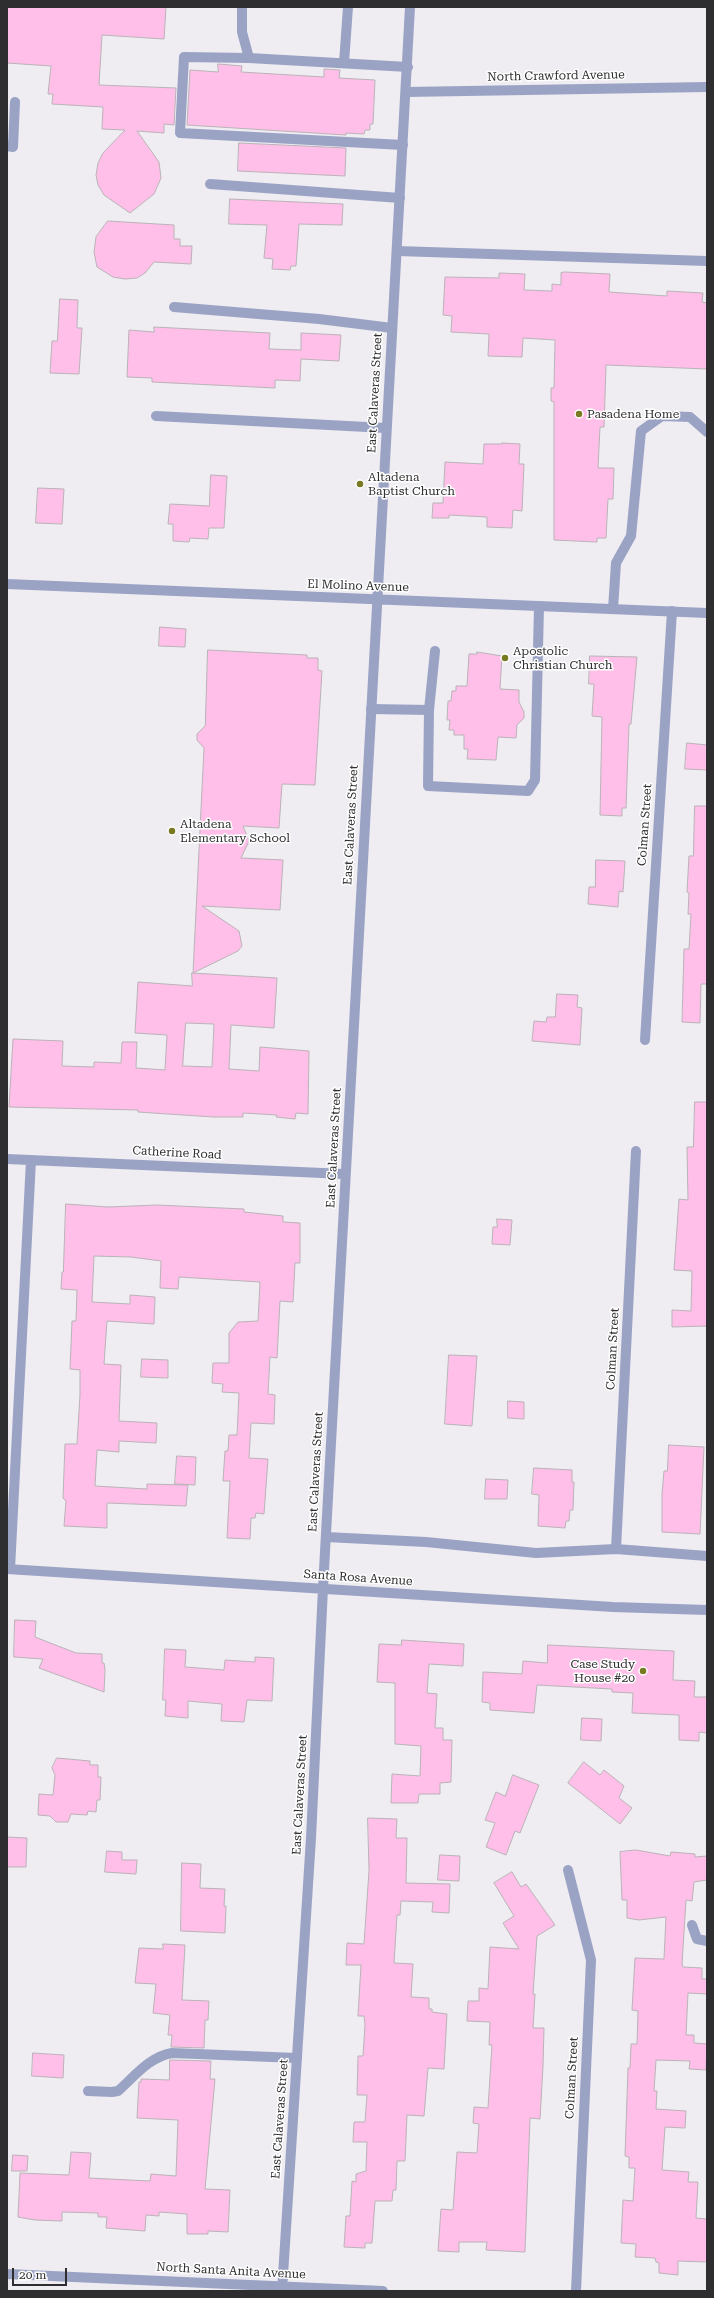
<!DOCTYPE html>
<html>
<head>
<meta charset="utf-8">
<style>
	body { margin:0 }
	#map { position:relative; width:714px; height:2298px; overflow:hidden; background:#efecf2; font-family:"Roboto Serif",serif }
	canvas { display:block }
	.frame { position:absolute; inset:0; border:8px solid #2e2d2f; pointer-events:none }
	.scale { position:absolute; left:12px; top:2268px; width:55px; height:18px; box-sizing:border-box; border:2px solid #2e2d2f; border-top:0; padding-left:5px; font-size:12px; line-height:14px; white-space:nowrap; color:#2e2d2f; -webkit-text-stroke:3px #fff; paint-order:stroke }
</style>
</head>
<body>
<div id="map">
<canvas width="714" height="2298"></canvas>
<div class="frame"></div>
<div class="scale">20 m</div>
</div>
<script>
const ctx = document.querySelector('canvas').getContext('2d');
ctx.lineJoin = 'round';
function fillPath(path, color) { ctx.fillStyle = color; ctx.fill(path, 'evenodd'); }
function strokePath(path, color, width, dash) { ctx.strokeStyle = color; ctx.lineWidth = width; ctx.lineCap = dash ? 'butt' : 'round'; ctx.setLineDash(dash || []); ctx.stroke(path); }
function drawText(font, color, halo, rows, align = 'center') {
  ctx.font = font + ' "Roboto Serif",serif'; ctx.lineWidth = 3; ctx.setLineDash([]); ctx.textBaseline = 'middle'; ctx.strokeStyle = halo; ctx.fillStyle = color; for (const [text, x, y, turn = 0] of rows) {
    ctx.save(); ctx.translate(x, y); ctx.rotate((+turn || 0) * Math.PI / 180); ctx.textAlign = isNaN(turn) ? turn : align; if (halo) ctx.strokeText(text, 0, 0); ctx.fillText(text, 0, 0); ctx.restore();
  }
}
const building = new Path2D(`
	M7,7H166L164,39L102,35L99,85L176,88L174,125L164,124V133L137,131L159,162L161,178L154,194L130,213L104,195L98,185L96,175L98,163L103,153L125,130L102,129L103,107L52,104L53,94H48L51,66L7,63Z
	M218,64L242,66L241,72L324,77V69L340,70L339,78L375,80L373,124H370V130H365L364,134L346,133V135L187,125L190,70L218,72Z
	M239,143L346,148L345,176L238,171Z
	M230,199L343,204L342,225L299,224L296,266H291L290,270L272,269L273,259L264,258L267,225L229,224Z
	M108,221L174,225V239H180V246H192L191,264L154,262L145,273L137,278L125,279L113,277L97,267L94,252L96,237Z
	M565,272L610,274L609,292L667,296V291L703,293L702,302L707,303V369L606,365L604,427H600L598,468H614L613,499H608L606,538H597V542L554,540V402L551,401V388H554L555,340L523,338L522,357L488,356L489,334L451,332L452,316L443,315L445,277L499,278V273L525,274L524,290L552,291V284L561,285V273Z
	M60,299L78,300L77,328H82L79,374L50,373L52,341H57Z
	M154,327L270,333L269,349L301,350V333L341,335L339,361L301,359L300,381L275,380V388L152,382V378L127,377L129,330L154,332Z
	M502,443L520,444L519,464H524L522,511L513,510L512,528L487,527V517L449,515V518H432L433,503H443L445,462L483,464L484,444H502Z
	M211,475L227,476L224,528H209L208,539L190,538L189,542L173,541V524H168L170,504L209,506Z
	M38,488L64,489L62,524L36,523Z
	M160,627L186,629L185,647L159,646Z
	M208,650L307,655V658H318V670L322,671L315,785L282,784L279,828L243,826L249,841L241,858L283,860L280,910L202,906L239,931L242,946L238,951L193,973L204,748L197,740V734L205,726Z
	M477,652L502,656L500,689L519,690V702L524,712V718L517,725L516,738L498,737L496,760L467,759L468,749H464V735H454V730H449L450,720H447L448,701H451L452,691H456V686H467L469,654H477Z
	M590,656L637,657L631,724H629L626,808H622V816L600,815L602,717L592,716L594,684H589Z
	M687,743L707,745V770L685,769Z
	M695,806H707V984H701L700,1023L682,1022L684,949H689L691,914H688L689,893L687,892L689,856H693Z
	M596,860L625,861L623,892L619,891L618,907L588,904L589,887H595Z
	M192,973L277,978L274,1028L231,1025L229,1069L259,1071L260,1047L309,1051L308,1114L296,1113L295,1119L276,1117L277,1115L243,1113V1117H213L138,1112V1110L9,1107L13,1039L63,1041L62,1066L94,1067V1062L121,1063L122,1042H137L136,1068L165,1070L167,1035L135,1033L138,982L192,986ZM186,1023L214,1024L212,1067L183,1066Z
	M557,994L578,995L577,1007L582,1008L580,1045L532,1041L534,1021L546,1022L547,1017H555Z
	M695,1102H707V1326L672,1327V1310L691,1311L692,1271L674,1270L679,1199L688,1200L687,1147H693Z
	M66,1204L108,1207L157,1205L244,1209V1212L283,1216V1222L300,1223V1263H295L293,1302L280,1301L277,1358L270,1357L268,1394L275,1395L274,1424L251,1423L249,1458L268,1459L264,1514L256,1513L255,1518H251L250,1539L227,1538L230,1481H223L225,1451H228L229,1435H237L239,1393L222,1392L223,1384L212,1383L213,1363H229V1333L238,1322L258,1321L260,1282L179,1277L178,1289L160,1288L161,1261L131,1257L94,1256L92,1302L130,1304V1295L155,1297L154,1324L107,1321L104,1364L121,1365L119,1421L157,1423L156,1443L119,1441V1452L97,1450L95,1486L147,1489V1484L188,1485L186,1506L107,1503V1528L64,1526L66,1501L63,1498L65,1444H77L80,1395V1370L70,1369L72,1321H76L77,1290L61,1289L62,1272H63Z
	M497,1219L512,1220L510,1245L492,1244L493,1227H497Z
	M449,1355L477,1356L472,1426L445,1424Z
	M142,1359L168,1360V1378L141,1377Z
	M508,1401L524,1402V1419L508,1418Z
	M669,1445L704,1447L700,1534L662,1532V1494L664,1471H667Z
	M177,1456L196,1457L195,1485L175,1484Z
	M534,1468L572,1470V1482H574L573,1510H570L569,1521H566L565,1528L538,1526L539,1495L532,1494Z
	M486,1479L508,1480L507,1499H485Z
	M15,1620L36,1621L35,1637L76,1653L102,1654V1663H104L105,1670L104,1692L39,1668L43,1659L14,1657Z
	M402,1640L464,1644L463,1666L429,1664L427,1693L437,1694L435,1728H443V1740H452L451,1782L440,1783V1794H419L418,1803H391L392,1774L420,1776L421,1746L395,1744V1683L377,1682L379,1644L401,1645Z
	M548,1645L674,1651L673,1680L695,1681L694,1697H707V1733L699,1732V1741L679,1740V1715L632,1713L633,1693L612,1692V1689L537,1685L534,1713L490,1710V1703L482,1702L483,1672L522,1674L523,1661L547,1663Z
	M165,1649L186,1650L185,1667L224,1670L225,1660L255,1662V1657L274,1658L272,1701L247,1700L244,1722L221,1721L222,1704L188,1701V1718L165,1716L166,1700H163Z
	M582,1718L602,1719L601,1741L581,1740Z
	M57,1758L90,1761V1765H98V1777H101L100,1800H97L96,1812L88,1811L87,1815L71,1814L68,1822H56L50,1816L38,1815L39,1794L53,1795L55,1775L52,1768Z
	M584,1762L600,1775L604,1770L624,1786L619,1798L632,1808L620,1824L568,1783Z
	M513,1775L539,1785L520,1833L515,1831L506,1855L486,1847L495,1823L485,1820L496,1792L505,1796Z
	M368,1818L397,1819L396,1838H407L406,1883L450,1884L449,1913L432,1912L433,1902L401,1901L400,1915H397L394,1963L413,1964L411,1997L429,1998V2009H432V2012L447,2014L444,2069L428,2068L424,2116L407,2115L405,2161H397L396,2190H393L392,2201H375L372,2243H365V2248L344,2247L346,2216H350L352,2181L356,2182V2174L366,2171L367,2142H353L354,2122H365L367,2095H357L358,2056H363L365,2025L364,2016H358L361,1965H346L347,1943L364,1944L369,1871Z
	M7,1837L27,1838L26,1867H7Z
	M636,1850L670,1856L671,1852L695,1854V1857L707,1856V1880L694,1882L692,1901L686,1900L682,1964L683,1967L702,1968V1979H707V1994L688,1993L686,2035H694V2043L707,2044L706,2070L689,2069L690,2061L656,2060L654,2091H657L656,2109L686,2111L685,2128L665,2127L662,2170L689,2172L688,2182H698L696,2218L707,2219V2262L678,2261V2275L659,2273V2263L656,2262L655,2258L635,2257L636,2244L621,2243L623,2200L633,2201L635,2168H629V2157L625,2156L628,2068H630L631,2044H637L638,2011L632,2010L635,1958L664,1959L666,1917L639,1920L627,1918V1900H622L620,1852Z
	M107,1851L122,1852V1860H137L136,1874L105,1872Z
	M440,1855L460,1856L459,1881L438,1880Z
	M182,1863L201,1864L200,1888L225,1889L224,1906H226L225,1933L181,1931Z
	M512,1872L521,1887L526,1884L555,1925L537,1936L533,1994H535L533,2028H544L543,2066L540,2119L530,2118L525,2252L486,2250L487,2242H459V2252L438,2251L441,2209L453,2210L457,2152L477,2153L479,2124L473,2123L474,2107L488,2108L492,2045H489L490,2022L467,2021L468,2001H479V1988L488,1989L490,1947L519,1949L503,1923L514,1916L494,1883Z
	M163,1944L185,1945L182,2000L209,2001L208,2020H205L204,2048L171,2047L172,2035H168L170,2015L153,2013L156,1984L135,1983L139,1948L163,1949Z
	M33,2053L64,2055L63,2078L32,2076Z
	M170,2060L211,2061L210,2079H215L205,2189L230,2190L228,2232L208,2231V2234H187V2214L159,2212V2216L146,2215L145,2231L106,2228L107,2217H98V2213L62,2212V2221L35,2220L18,2217L20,2173L69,2175L71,2152L91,2153L89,2178L150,2181L151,2174L176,2176L178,2120L137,2118L139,2082H141V2079L169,2080Z
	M13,2155L28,2156L27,2171H12Z`);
fillPath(building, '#ffbfe8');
strokePath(building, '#b9b3b7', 1);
strokePath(new Path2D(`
	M242,7V32L249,58L408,67
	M249,58L184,57L180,133L403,145
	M344,63L348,7
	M7,146L13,147L15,102
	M210,184L400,198
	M397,251L707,261
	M174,307L319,319L392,328
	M156,416L386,428
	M613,609L616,563L631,536L641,431L662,416L690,417L707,432
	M371,709L429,710L428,786L528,791L535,780L539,606
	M429,710L435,651
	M692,1925L697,1939L707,1941
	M88,2091L112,2092L118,2091C135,2076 149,2057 172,2053L297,2058`), '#9ba3c5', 10);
strokePath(new Path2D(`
	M406,92L707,87
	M645,1040L672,611
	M7,1159L345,1174
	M326,1537L426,1542L536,1553L616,1549L707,1556
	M616,1549L636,1151
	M7,1569L613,1607L707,1610
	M10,1569L31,1160
	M568,1870L591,1960L576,2291
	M7,2274L383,2291
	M282,2291L311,1838L323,1588`), '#9ba3c5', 10);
strokePath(new Path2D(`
	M7,584L707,613
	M323,1588L410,7`), '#9ba3c5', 10);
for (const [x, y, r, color] of [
	[579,414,4,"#787a22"],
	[360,484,4,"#787a22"],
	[505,658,4,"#787a22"],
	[172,831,4,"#787a22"],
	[643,1671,4,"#787a22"]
]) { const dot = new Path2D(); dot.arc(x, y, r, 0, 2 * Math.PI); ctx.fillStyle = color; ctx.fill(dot); strokePath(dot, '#fff', 1.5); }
drawText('12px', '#2e2d2f', '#fff', [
	["North Crawford Avenue",556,76,-1],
	["East Calaveras Street",375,393,-87],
	["El Molino Avenue",358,586,2],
	["East Calaveras Street",351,825,-87],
	["Colman Street",645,825,-86],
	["East Calaveras Street",334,1148,-87],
	["Catherine Road",177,1153,3],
	["Colman Street",613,1349,-87],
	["East Calaveras Street",316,1472,-87],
	["Santa Rosa Avenue",358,1578,4],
	["East Calaveras Street",300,1795,-87],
	["Colman Street",572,2078,-87],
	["East Calaveras Street",280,2119,-86],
	["North Santa Anita Avenue",231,2271,3]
]);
drawText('12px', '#2e2d2f', '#fff', [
	["Pasadena Home",587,414],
	["Altadena",368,477],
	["Baptist Church",368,491],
	["Apostolic",513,651],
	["Christian Church",513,665],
	["Altadena",180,824],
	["Elementary School",180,838],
	["Case Study",635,1664,"right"],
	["House #20",635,1678,"right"]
], 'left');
</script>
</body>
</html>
